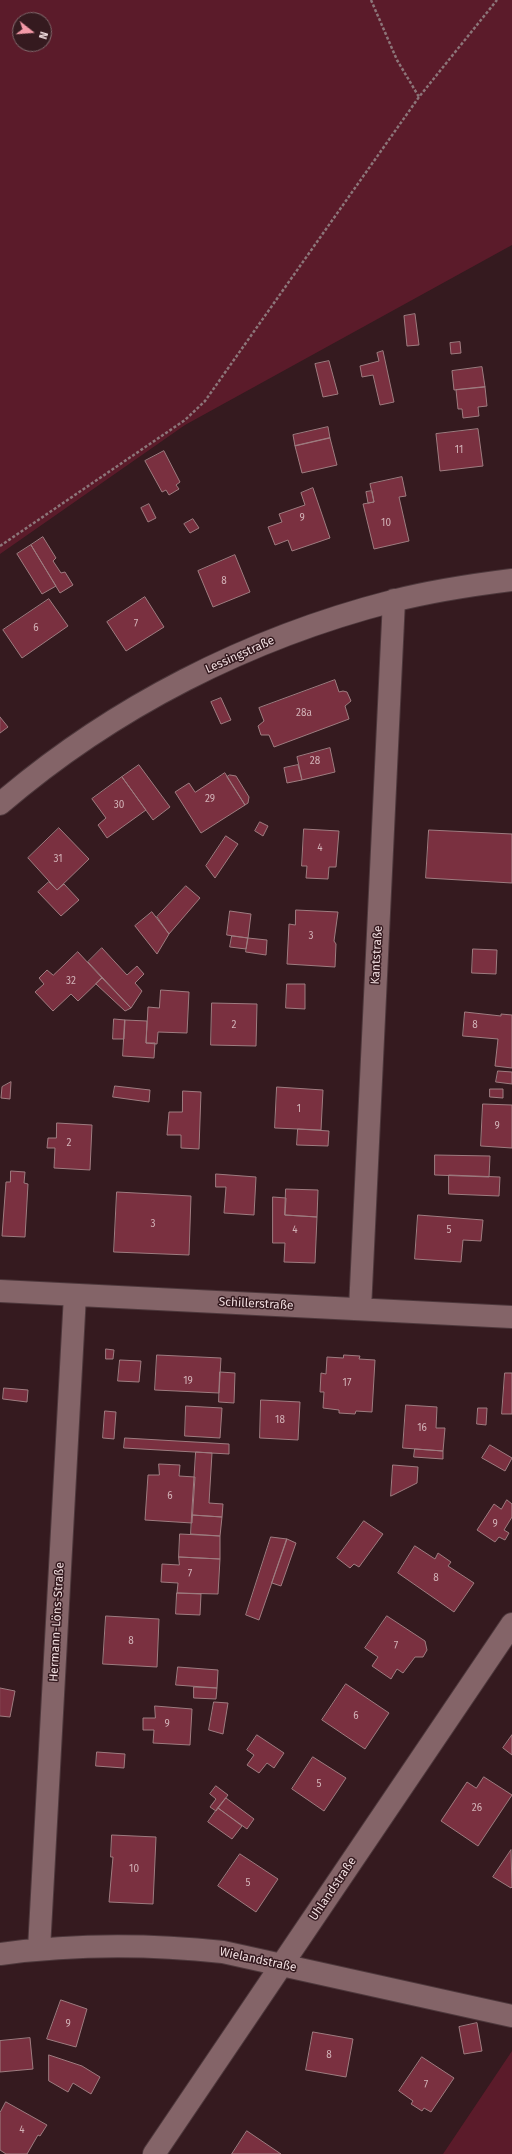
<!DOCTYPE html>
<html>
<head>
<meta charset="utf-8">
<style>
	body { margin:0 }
	#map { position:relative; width:512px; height:2154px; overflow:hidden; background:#351a1f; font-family:"Fira Sans",sans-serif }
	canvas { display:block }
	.north { position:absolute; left:12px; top:12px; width:40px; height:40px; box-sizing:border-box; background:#351a1f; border:1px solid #80686c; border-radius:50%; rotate:107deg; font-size:11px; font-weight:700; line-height:16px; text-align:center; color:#f0dddf }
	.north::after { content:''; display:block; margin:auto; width:14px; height:18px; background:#f39aa8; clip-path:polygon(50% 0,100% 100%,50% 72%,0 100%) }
</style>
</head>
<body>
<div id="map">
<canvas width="512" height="2154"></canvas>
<div class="north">N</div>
</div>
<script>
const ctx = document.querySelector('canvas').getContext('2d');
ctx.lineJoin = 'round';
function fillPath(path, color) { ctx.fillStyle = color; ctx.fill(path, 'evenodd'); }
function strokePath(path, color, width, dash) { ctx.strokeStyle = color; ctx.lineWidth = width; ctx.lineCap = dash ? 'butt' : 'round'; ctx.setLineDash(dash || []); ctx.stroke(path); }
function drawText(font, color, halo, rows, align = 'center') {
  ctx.font = font + ' "Fira Sans",sans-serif'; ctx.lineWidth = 3; ctx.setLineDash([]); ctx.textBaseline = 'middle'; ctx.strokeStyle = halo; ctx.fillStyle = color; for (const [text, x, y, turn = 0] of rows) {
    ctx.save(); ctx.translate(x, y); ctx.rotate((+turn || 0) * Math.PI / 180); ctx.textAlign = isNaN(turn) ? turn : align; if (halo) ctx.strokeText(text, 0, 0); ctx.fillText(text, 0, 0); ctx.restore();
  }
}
fillPath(new Path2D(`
	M0,0H512V245L185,425L0,554ZM20,20H44V44H20Z
	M512,2051V2154H443Z`), '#5b1b2a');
const building = new Path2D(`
	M415,314L419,345L407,346L404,316Z
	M460,342L461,353L451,354L450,343Z
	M383,351L394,402L380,405L373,375L362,377L360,366L379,361L377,353Z
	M329,361L338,394L323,397L315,364Z
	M482,367L485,387L454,390L452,371Z
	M485,387L487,406L478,407L479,416L463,418L462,409H458L456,390Z
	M328,427L330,438L295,446L293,435Z
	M478,429L483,466L440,471L436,434Z
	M330,438L337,465L302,473L295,446Z
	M164,451L180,482L176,485L179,489L169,495L166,490L162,492L145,461Z
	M402,477L406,496L399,497L409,541L374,549L363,504L374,502L370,484Z
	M313,488L330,538L292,551L288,540L275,545L268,527L282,522L279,514L305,505L301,493Z
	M372,491L374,502L368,503L366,492Z
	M149,504L156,518L148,522L141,508Z
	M193,519L199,528L190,533L184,524Z
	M43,537L56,558L53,561L61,573L65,572L73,585L60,593L31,545Z
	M31,545L56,586L42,594L17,554Z
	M235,555L250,592L213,607L198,571Z
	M145,597L164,627L126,651L107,622Z
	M49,599L68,626L22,658L3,630Z
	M335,680L339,692L343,691L347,692L351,701L345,706L349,719L274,747L269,735H261L258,726L264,721L259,708Z
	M221,698L231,720L221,724L211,702Z
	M0,717L8,727L0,733Z
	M330,748L335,772L302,780L297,757Z
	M139,765L170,807L153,820L122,777Z
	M298,765L302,780L287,783L284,768Z
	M225,773L245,805L201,833L175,792L189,783L195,792Z
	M230,775L236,776L249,797L248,803L245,805L227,777Z
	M122,777L146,810L107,838L98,825L106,818L92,799Z
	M260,822L268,826L263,836L255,831Z
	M59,828L89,859L57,890L28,858Z
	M304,829L339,831L336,867H329L328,879L306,878L307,866H302Z
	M429,830L512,834V883L426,878Z
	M226,836L238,844L215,878L206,866Z
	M49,882L57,890L64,884L79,900L61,916L38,892Z
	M186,886L200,898L169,934L157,917Z
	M296,910L338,912L334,941L336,944L335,967L287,964L289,924L295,925Z
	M230,911L251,914L248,938L227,935Z
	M152,912L169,934L157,954L135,926Z
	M232,936L248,938L246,949L230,947Z
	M248,938L267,940L266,955L246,952Z
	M102,948L127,975L137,966L144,974L135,983L142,991L131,1008L88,962Z
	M473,949L497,950L496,974L472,973Z
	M78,952L102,978L78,1001L71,994L53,1011L35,992L44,984L39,978L47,970L53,975Z
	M102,978L131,1008L125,1011L96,984Z
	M287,984H305V1009L286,1008Z
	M161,990L189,992L187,1033L158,1032L157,1044L146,1043L148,1007L159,1008Z
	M212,1003L257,1004L256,1046L211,1045Z
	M465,1012L501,1016V1014L512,1015V1068L495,1066L498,1039L463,1036Z
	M114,1019L125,1020L124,1039H113Z
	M125,1020L147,1021L146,1043H155L154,1058L123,1056Z
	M498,1071L512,1072V1084L496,1082Z
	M11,1082L10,1099L1,1098L2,1087Z
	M115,1086L150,1090L149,1102L113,1097Z
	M277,1087L323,1090L321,1130L275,1128Z
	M490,1089H503V1098L490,1097Z
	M183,1091L201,1092L199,1149L181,1148V1135H167L169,1112H182Z
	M483,1104L512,1105V1148L481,1146Z
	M57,1123L92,1125L90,1170L54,1168L55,1148H47L48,1138H56Z
	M298,1129L329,1131L328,1146L297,1145Z
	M435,1155L490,1156L489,1177L435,1175Z
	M11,1171L25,1172L24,1183L28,1184L25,1237L2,1236L6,1182H10Z
	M216,1174L256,1177L254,1215L224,1213L226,1187H216Z
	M449,1175L500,1177L499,1196L449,1194Z
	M286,1189L318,1190L317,1217L285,1215Z
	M117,1192L191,1196L189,1255L114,1252Z
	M273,1197L286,1198L285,1215L317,1217L315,1263L284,1262L285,1243H273Z
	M418,1215L483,1220L481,1241L463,1240L461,1262L415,1259Z
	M106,1349L114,1350L113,1359H106Z
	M157,1355L221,1358L219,1393L155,1390Z
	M344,1355L360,1356L359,1359L375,1360L372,1412L356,1411L355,1414L339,1413V1410L323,1408L324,1392H320L321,1373L326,1374L327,1357L343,1358Z
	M120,1360L141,1361L139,1382L118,1381Z
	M220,1372L235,1373L234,1403L219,1402Z
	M505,1373H512V1414H502Z
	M4,1388L28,1390L27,1402L3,1399Z
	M261,1400L300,1402L298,1440L260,1438Z
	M406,1405L437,1407L436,1428H445L443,1451L403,1448Z
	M186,1406L222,1408L220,1438L185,1436Z
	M478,1408H487L486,1425L477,1424Z
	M105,1411L116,1412L114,1439L103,1438Z
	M125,1438L229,1444V1454L124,1448Z
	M490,1445L512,1458L505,1471L482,1458Z
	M415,1449L443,1451V1459L414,1457Z
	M196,1452L212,1453L209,1503L223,1504L222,1517L192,1515Z
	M159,1464L180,1465L179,1476L195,1477L192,1523L145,1520L148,1475H159Z
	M393,1465L418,1467L417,1483L391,1496Z
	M507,1500L512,1504V1517L504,1530L509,1533L505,1540L499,1537L495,1542L477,1530L494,1504L501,1509Z
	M192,1515L222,1517L220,1536L191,1534Z
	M364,1521L383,1534L359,1567L354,1564L350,1568L337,1558Z
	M180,1534L220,1536V1559L179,1557Z
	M271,1537L287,1539L259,1620L246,1615Z
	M287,1539L296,1543L281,1586L272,1583Z
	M415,1546L435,1559L438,1553L451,1562L448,1566L474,1583L454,1612L398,1573Z
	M179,1557L220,1559L218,1594L177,1593L178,1583L161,1582L162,1564L179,1565Z
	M177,1593L201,1594L200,1615L176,1614Z
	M106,1616L159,1619L157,1667L103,1664Z
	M387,1616L425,1641L427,1650L423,1657H415L403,1673L397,1669L391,1679L372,1666L378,1657L365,1648Z
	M178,1667L218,1670L217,1688L176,1685Z
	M346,1684L389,1713L365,1749L322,1720Z
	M194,1687L217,1688L216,1699L194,1698Z
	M0,1688L15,1691L10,1717L0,1716Z
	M214,1702L228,1703L223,1734L209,1730Z
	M155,1706L192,1709L190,1745L153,1743L154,1730H143V1718H155Z
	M257,1735L284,1753L274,1768L267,1763L259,1773L247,1765L254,1755L247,1750Z
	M512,1735V1755L503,1748Z
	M97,1752L125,1754L124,1768L96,1766Z
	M313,1757L346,1778L324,1811L292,1789Z
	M484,1777L512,1795L478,1846L441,1821L467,1782L476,1788Z
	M216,1786L228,1795L216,1811L210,1807L216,1799L210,1794Z
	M226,1798L254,1819L247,1829L218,1808Z
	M218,1808L242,1826L232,1839L208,1822Z
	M112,1835L156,1837L153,1904L109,1902L113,1857H111Z
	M511,1850L512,1887L511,1888L493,1877Z
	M240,1854L278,1879L256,1912L218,1886Z
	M61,2000L87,2009L76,2047L47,2039Z
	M477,2023L482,2051L464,2054L459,2027Z
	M313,2032L353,2039L346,2077L306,2070Z
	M30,2038L33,2069L0,2072V2041Z
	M49,2055L82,2066L100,2077L91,2094L73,2083L68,2092L49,2081Z
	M422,2057L454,2078L431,2112L424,2108L422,2111L411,2104L413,2101L399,2091Z
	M6,2102L47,2125L40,2136L38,2135L27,2154H6L0,2150V2113Z
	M247,2131L281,2154H232Z`);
fillPath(building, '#7a3040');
strokePath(building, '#9e7c80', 1);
const minor = new Path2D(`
	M0,804C113,707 249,638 393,601C432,591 472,585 512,580
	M0,1291L512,1317
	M360,1309L394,600
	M39,1949L75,1295
	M0,1954C74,1944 148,1944 223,1952L512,2016
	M154,2154L512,1624`);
strokePath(minor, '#4e383c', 24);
strokePath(new Path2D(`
	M371,0L397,60L419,97
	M0,546L185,420L205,401L419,97L497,0`), '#8c7579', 2.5, [3, 2]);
strokePath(minor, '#846468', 22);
drawText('10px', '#d2b2b7', null, [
	["11",459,450],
	["9",302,518],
	["10",386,523],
	["8",224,581],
	["7",136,624],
	["6",36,628],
	["28a",304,713],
	["28",315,761],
	["29",210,799],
	["30",119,805],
	["4",320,848],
	["31",58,859],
	["3",311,936],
	["32",71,981],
	["2",234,1025],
	["8",475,1025],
	["1",299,1109],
	["9",497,1126],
	["2",69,1143],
	["3",153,1224],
	["4",295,1230],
	["5",449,1230],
	["19",188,1381],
	["17",347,1383],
	["18",280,1420],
	["16",422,1428],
	["6",170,1496],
	["9",495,1524],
	["7",190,1574],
	["8",436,1578],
	["8",131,1641],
	["7",396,1646],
	["6",356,1716],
	["9",167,1724],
	["5",319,1784],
	["26",477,1808],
	["10",134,1869],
	["5",248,1883],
	["9",68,2024],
	["8",329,2055],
	["7",426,2085],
	["4",22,2130]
]);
drawText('12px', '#f0dddf', '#351a1f', [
	["Lessingstraße",240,655,-24],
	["Kantstraße",377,955,-87],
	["Schillerstraße",256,1304,3],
	["Hermann-Löns-Straße",57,1622,-87],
	["Uhlandstraße",333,1889,-56],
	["Wielandstraße",258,1960,12]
]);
</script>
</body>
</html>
